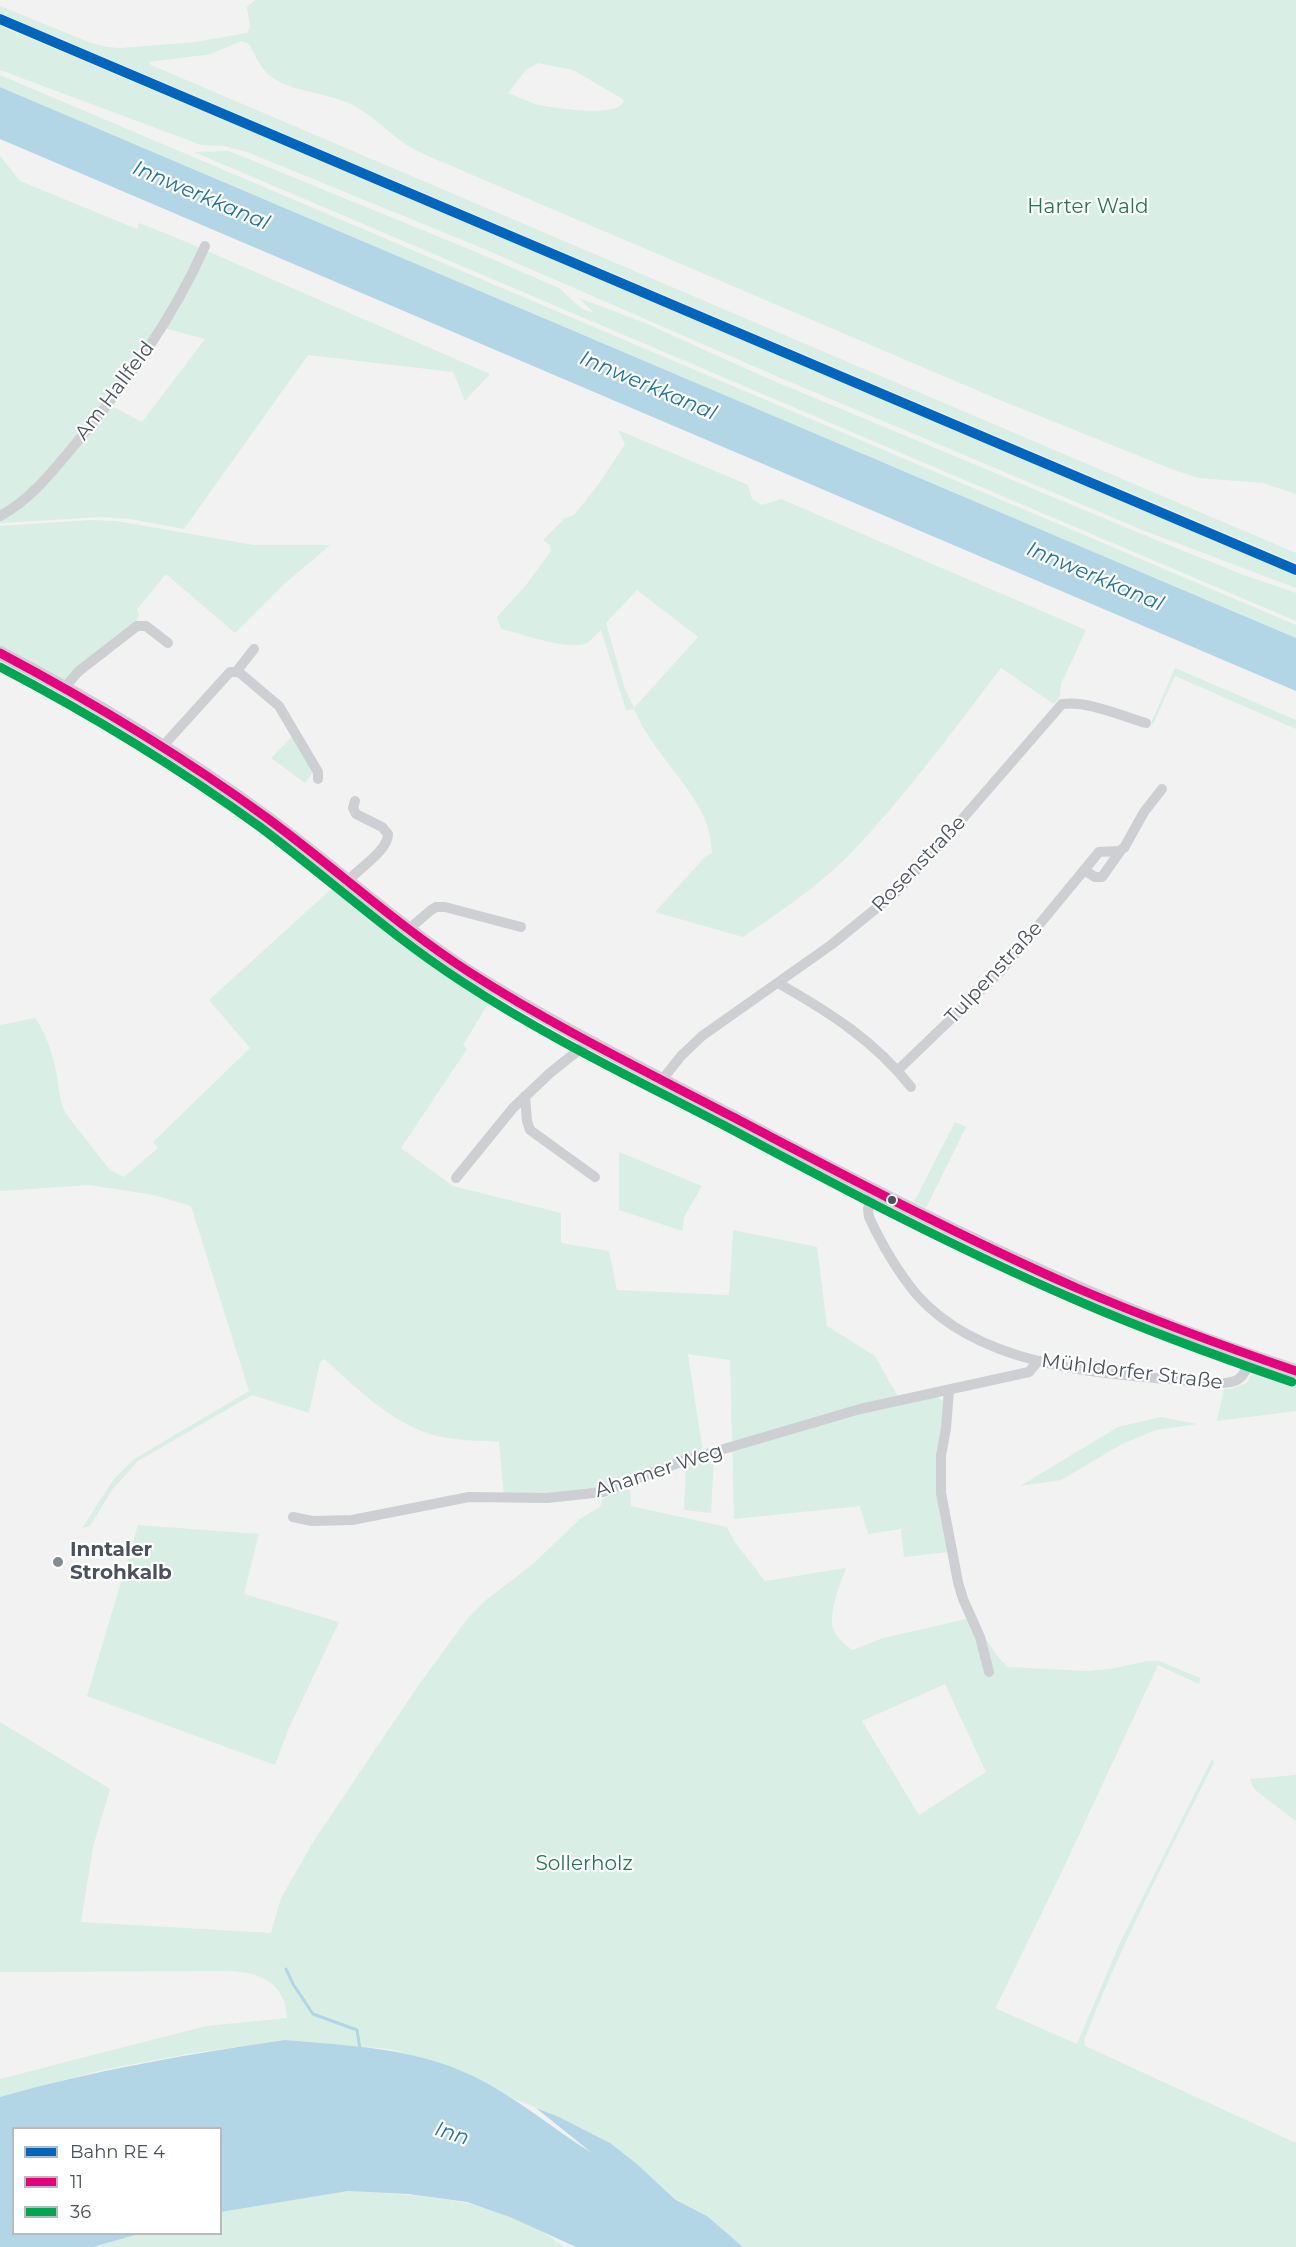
<!DOCTYPE html>
<html>
<head>
<meta charset="utf-8">
<style>
	body { margin:0 }
	#map { position:relative; width:1296px; height:2247px; overflow:hidden; background:#f2f2f2; font-family:Montserrat,sans-serif }
	canvas { display:block }
	.legend { position:absolute; left:12px; top:2127px; width:210px; height:108px; box-sizing:border-box; background:#fff; border:2px solid #b7babe; margin:0; padding:8px 10px; list-style:none; font-size:18px; color:#4b525c }
	.legend li { display:flex; align-items:center; gap:12px; height:30px }
	.legend b { width:30px; border:2px solid #b7babe }
</style>
</head>
<body>
<div id="map">
<canvas width="1296" height="2247"></canvas>
<ul class="legend">
<li><b style="height:8px;background:#0065bd"></b>Bahn RE 4</li>
<li><b style="height:8px;background:#e5007d"></b>11</li>
<li><b style="height:8px;background:#00a651"></b>36</li>
</ul>
</div>
<script>
const ctx = document.querySelector('canvas').getContext('2d');
ctx.lineJoin = 'round';
function fillPath(path, color) { ctx.fillStyle = color; ctx.fill(path, 'evenodd'); }
function strokePath(path, color, width, dash) { ctx.strokeStyle = color; ctx.lineWidth = width; ctx.lineCap = dash ? 'butt' : 'round'; ctx.setLineDash(dash || []); ctx.stroke(path); }
function drawText(font, color, halo, rows, align = 'center') {
  ctx.font = font + ' Montserrat,sans-serif'; ctx.lineWidth = 4.5; ctx.setLineDash([]); ctx.textBaseline = 'middle'; ctx.strokeStyle = halo; ctx.fillStyle = color; for (const [text, x, y, turn = 0] of rows) {
    ctx.save(); ctx.translate(x, y); ctx.rotate((+turn || 0) * Math.PI / 180); ctx.textAlign = isNaN(turn) ? turn : align; if (halo) ctx.strokeText(text, 0, 0); ctx.fillText(text, 0, 0); ctx.restore();
  }
}
fillPath(new Path2D(`
	M255,0H1296V494L1263,483L1199,478L1174,470L995,398L463,171C446,163 428,157 412,148C389,135 372,113 348,103C323,92 291,92 269,75C259,66 255,55 249,44L241,41L211,54L149,62L151,65L1296,553V563L0,13V6L91,43L107,47L120,48L196,42L247,33L250,27L247,7ZM538,63L573,70L621,98L624,101C619,118 555,108 539,105C529,102 519,97 508,93L526,70Z
	M0,26L706,322L1296,573V588L1145,531L783,379L482,248L247,152L224,146L201,145L0,70Z
	M0,75L1296,625V638L0,87Z
	M229,151L476,252L559,288L582,309L594,313L579,298L645,323L769,379L1161,542L1244,575L1296,593V621L194,152Z
	M0,156L20,181L137,229L139,223L177,238L490,374L465,401L453,372L308,355L184,529L130,519L101,517L0,523V519L27,501L110,405L142,422L205,339L160,327C130,374 95,417 58,460C41,479 24,501 0,513Z
	M618,430L748,485L752,499L762,505L781,499L1086,630L1061,684L1060,696L1054,704L1001,668C952,732 904,798 848,856C817,887 780,912 743,937L655,912L705,857L712,853C711,844 710,834 707,825C693,785 651,751 634,709L626,710L601,630C596,634 592,640 587,643C567,651 523,634 501,629L497,617L526,585L551,551L550,545L543,540L565,518L574,515L598,485L625,444ZM637,590L698,637L634,708L625,689L606,623Z
	M90,520L116,521L254,545H330L283,585L235,633L166,574L137,609L139,616L135,624L64,680L0,646V526Z
	M1175,668L1296,720V729L1175,676L1153,724L1151,723Z
	M294,735L314,771L305,783L271,758Z
	M339,882L494,994L463,1045L467,1049L401,1148L453,1186L561,1213V1243L609,1251L617,1290L729,1295L733,1230L817,1247L827,1326L875,1356L902,1404L937,1397L944,1401L940,1450L949,1552L904,1557L901,1529L868,1534L860,1506L734,1519L730,1360L688,1354L703,1453L595,1492L504,1495L499,1442C477,1440 452,1441 430,1434C389,1421 356,1387 324,1359L320,1362L309,1413L252,1395L138,1461L112,1490L90,1526L82,1528L114,1479L134,1459L249,1391L191,1206L154,1195L90,1185L0,1191V1025L35,1018C43,1029 49,1044 53,1058C59,1076 57,1097 66,1114L110,1170L124,1177L158,1148L153,1142L250,1048L209,1000Z
	M955,1122L966,1127L926,1208L914,1202Z
	M619,1152L702,1186L684,1217L682,1231L619,1210Z
	M1263,1366L1296,1376V1411L1217,1421L1224,1389H1231L1247,1383L1253,1370Z
	M1161,1417L1197,1424L1156,1430L1122,1444L1061,1480L1020,1486L1118,1427Z
	M714,1457L711,1513L684,1510L686,1465Z
	M630,1486L631,1506L727,1527L734,1541L765,1581L846,1568C840,1584 829,1611 833,1628C836,1638 845,1644 852,1650L883,1638L971,1618L999,1658L1008,1667L1088,1671L1110,1669L1147,1661H1159L1200,1678L1199,1684L1158,1665L1065,1865L996,2007L997,2009L1077,2044L1119,1945L1212,1759L1214,1763C1168,1854 1121,1945 1084,2040L1085,2046L1296,2143V2247H743L707,2216L677,2200L637,2164L557,2116L514,2099L472,2076L430,2060L389,2049L285,2040L188,2054L102,2070L0,2097V2079L206,2026L287,2018C285,1984 264,1974 233,1971L0,1972V1722L110,1789L93,1847L81,1922L271,1933L281,1898L315,1839L418,1686L467,1619L486,1600L533,1564L580,1519L600,1507L603,1499ZM945,1684L986,1772L919,1815L862,1721Z
	M138,1525L259,1534L244,1594L339,1622L289,1728L275,1765L87,1696Z
	M1296,1775V1821L1255,1790L1250,1779Z
	M348,2191C421,2195 505,2198 564,2247H93L139,2234H220L221,2212Z`), '#d9eee4');
fillPath(new Path2D(`
	M0,87L1296,638V691L0,139Z
	M285,2040C351,2046 412,2047 473,2076C516,2097 552,2128 592,2153L536,2108L557,2116L610,2143L637,2164L676,2200L707,2216L743,2247H576L510,2217L467,2202L408,2194L348,2191L221,2212L220,2128H14V2234H139L93,2247H0V2097C94,2070 189,2054 285,2040Z`), '#b3d6e7');
strokePath(new Path2D(`
	M286,1969L293,1984L313,2014L357,2030L360,2049`), '#b3d6e7', 3);
strokePath(new Path2D(`
	M0,516C30,500 51,473 72,448C124,386 172,321 205,246
	M236,672L240,673L279,706L318,772V779
	M64,688L79,671L137,626H146L168,643
	M162,747L230,672H236L254,649
	M1084,870L1095,877H1102L1121,850
	M348,881C359,868 388,851 388,834L382,827L356,814L353,808L355,801
	M409,929L431,910L436,907H445L521,927
	M778,983C829,1012 875,1041 911,1087
	M898,1070L1000,972L1099,852L1119,851L1124,848L1144,812L1162,789
	M662,1080L681,1056L702,1036L831,945L894,894L944,840L1062,704C1086,700 1122,716 1146,723
	M525,1096L527,1121L530,1130L595,1177
	M456,1178L513,1108L550,1073L590,1041
	M873,1191L868,1209L869,1217C882,1245 897,1271 917,1295C986,1373 1118,1374 1214,1383C1239,1384 1242,1380 1252,1357
	M949,1390L946,1428L941,1456V1493L958,1582L963,1599L980,1637L989,1672
	M293,1517L312,1521L352,1520L469,1497L547,1498L603,1492L683,1461L860,1409L1029,1372L1038,1361`), '#cdcfd2', 10);
strokePath(new Path2D(`
	M0,653C92,701 183,756 267,818C335,868 398,926 469,972C553,1025 643,1070 731,1116C913,1213 1099,1308 1296,1371`), '#cdcfd2', 14);
strokePath(new Path2D(`
	M0,653C92,702 182,756 267,818C335,868 398,926 469,972C553,1026 643,1070 731,1116C846,1176 960,1237 1079,1289C1150,1319 1223,1346 1296,1371`), '#e5007d', 9);
strokePath(new Path2D(`
	M0,667C90,714 177,767 260,827C328,878 390,935 461,981C546,1037 639,1081 729,1128C843,1189 957,1249 1076,1300C1147,1331 1219,1357 1292,1382`), '#00a651', 9);
strokePath(new Path2D(`
	M0,19L1296,570`), '#0065bd', 10);
for (const [x, y, r, color] of [
	[892,1200,5,"#4b525c"],
	[58,1562,6,"#858a90"]
]) { const dot = new Path2D(); dot.arc(x, y, r, 0, 2 * Math.PI); ctx.fillStyle = color; ctx.fill(dot); strokePath(dot, '#fff', 2); }
drawText('20px', '#237555', '#fff', [
	["Harter Wald",1088,207],
	["Sollerholz",584,1864]
]);
drawText('20px', '#4b525c', '#fff', [
	["Am Hallfeld",115,391,-53],
	["Rosenstraße",919,864,-46],
	["Tulpenstraße",994,973,-47],
	["Mühldorfer Straße",1132,1372,7],
	["Ahamer Weg",659,1471,-18]
]);
drawText('bold 20px', '#4b525c', '#fff', [
	["Inntaler",70,1550],
	["Strohkalb",70,1573]
], 'left');
drawText('italic 21px', '#1e739b', '#fff', [
	["Innwerkkanal",201,196,23],
	["Innwerkkanal",648,386,23],
	["Innwerkkanal",1095,577,23],
	["Inn",452,2134,18]
]);
</script>
</body>
</html>
